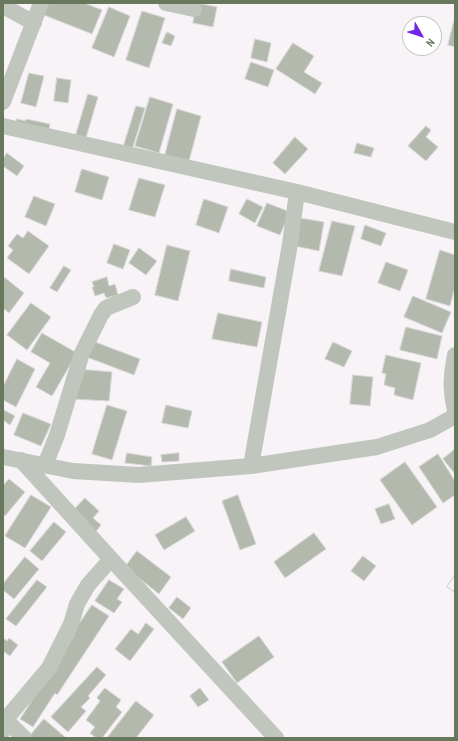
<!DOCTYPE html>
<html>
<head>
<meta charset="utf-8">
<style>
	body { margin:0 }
	#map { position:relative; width:458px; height:741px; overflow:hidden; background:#f7f3f6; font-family:"Archivo Narrow",sans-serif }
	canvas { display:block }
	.frame { position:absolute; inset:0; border:4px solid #67785d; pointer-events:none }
	.north { position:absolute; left:402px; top:16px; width:40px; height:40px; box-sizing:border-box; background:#fff; border:1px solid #c2c9be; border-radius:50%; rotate:129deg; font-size:11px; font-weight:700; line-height:16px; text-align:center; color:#67785d }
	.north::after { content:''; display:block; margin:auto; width:14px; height:18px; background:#7125e5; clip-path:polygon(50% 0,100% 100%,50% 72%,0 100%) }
</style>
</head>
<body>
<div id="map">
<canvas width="458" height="741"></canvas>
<div class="frame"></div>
<div class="north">N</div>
</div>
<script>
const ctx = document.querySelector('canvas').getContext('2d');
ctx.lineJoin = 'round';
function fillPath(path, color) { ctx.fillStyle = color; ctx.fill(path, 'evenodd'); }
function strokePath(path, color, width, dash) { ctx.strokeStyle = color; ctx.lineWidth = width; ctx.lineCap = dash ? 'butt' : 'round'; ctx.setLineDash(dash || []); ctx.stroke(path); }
const building = new Path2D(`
	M49,3H84L102,10L92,34L44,15Z
	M197,3L217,7L213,27L193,23Z
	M109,7L130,16L114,57L92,48Z
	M142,11L165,18L149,68L126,60Z
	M454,21L455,22V47L448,45Z
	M167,32L175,36L171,46L162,43Z
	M255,39L271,43L267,62L251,58Z
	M293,43L314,56L304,72L322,83L315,94L276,69Z
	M251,62L274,70L268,87L245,79Z
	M29,73L44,76L36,107L21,103Z
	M57,78L71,80L68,103L54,101Z
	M88,94L98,97L85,141L75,138Z
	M150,97L173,104L159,153L135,146Z
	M136,106L145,108L132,150L123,148Z
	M177,109L201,116L189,161L165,155Z
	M17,119L26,121V119L50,124L48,135L15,129Z
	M426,126L431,130L426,137L438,147L426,161L408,146Z
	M295,137L308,149L285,174L273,163Z
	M357,143L374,148L371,157L354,153Z
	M7,153L24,166L17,176L3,166V159Z
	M82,169L109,177L102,200L75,192Z
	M139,178L165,185L155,217L129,210Z
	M34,196L55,204L46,226L25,217Z
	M204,199L228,207L219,233L196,225Z
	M247,199L263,207L255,223L239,214Z
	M267,203L290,212L280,235L257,226Z
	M300,218L324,222L319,251L295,246Z
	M332,221L355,226L342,276L319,271Z
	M365,225L386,233L381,246L361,239Z
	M28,231L49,246L29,274L7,258L13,250L8,246L17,234L23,238Z
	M114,244L130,250L123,269L107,263Z
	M167,245L190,251L178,301L155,295Z
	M139,248L157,261L146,275L129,263Z
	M440,250L455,255V287L450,306L426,299Z
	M386,262L408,270L400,291L378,283Z
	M64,266L71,270L57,292L50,288Z
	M231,269L266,277L264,288L229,281Z
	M4,277L24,293L9,313L3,308Z
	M107,277L109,286L115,284L118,295L106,298L104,293L95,296L92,287H94L92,282Z
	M413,296L451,312L442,333L404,317Z
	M31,303L51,317L27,350L7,335Z
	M218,313L262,322L257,347L212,339Z
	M406,327L442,336L437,359L400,350Z
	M42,333L77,353L52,396L36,387L50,363L31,352Z
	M90,340L140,359L134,375L84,356Z
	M333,342L352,351L344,367L325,359Z
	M386,355L421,363L413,400L394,395L395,388L384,385L386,374L382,373Z
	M17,359L35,369L16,407L3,400V387Z
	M78,369L112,372L109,401L72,399Z
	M353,375L373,377L370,406L350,404Z
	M107,405L127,411L112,460L92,454Z
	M166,405L192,411L188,428L162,423Z
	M4,410L15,416L10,425L3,420V412Z
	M23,413L51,424L41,446L14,435Z
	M455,449V474L443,459Z
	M127,453L152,457L151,466L125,463Z
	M179,453V461L162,462L161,455Z
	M438,454L455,481V495L443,503L419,467Z
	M405,462L437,507L412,525L380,480Z
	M9,479L25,492L5,516L3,514V486Z
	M31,495L51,507L25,548L5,536Z
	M238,495L256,544L240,550L222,501Z
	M85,498L99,511L93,518L101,525L93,535L70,514Z
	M389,504L395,519L381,524L375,509Z
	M186,517L195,531L164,550L155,535Z
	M54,522L66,532L42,561L30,551Z
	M314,533L326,549L285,578L274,562Z
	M137,551L171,577L159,594L125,567Z
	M363,556L376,566L364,581L351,571Z
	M25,557L39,569L14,599L3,590V584Z
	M455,575V592L447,587Z
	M455,575V592L447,587Z
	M37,580L47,587L16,626L6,619Z
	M109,580L124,589L117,599L122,602L114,613L95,601Z
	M177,597L191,608L183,619L169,608Z
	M92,605L109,616L57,695L55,693L33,727L20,719L75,634L73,633Z
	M146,623L154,629L130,661L115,649L131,629L138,634Z
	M259,636L274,657L237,683L222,662Z
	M3,638L7,641L9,638L18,645L10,656L3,651Z
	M97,667L106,675L88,696L90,698L81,707L86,711L68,732L51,717Z
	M105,688L121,700L116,707L122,712L102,738H96L90,733L95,727L86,720L100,701L97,698Z
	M200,688L209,700L198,707L190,696Z
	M136,701L154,715L136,738H107Z
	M44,719L65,737V738H28Z`);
fillPath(building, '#b3baad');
strokePath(building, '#d8d6d8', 1);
strokePath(new Path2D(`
	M166,3L194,9
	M3,6L34,23
	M3,102L41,3
	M3,126L297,192L455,232
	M455,355C451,376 450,389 455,410
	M3,457L73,471L139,475L251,466L377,447L430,430L455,416
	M45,465L57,435L82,353L101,315L106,308L133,297
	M251,466L290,244L297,192
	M111,559L276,738
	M3,717L24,738
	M3,731L5,727L6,719L49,668L71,624L77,604L88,585L111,559L21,460`), '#c0c6bd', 16);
</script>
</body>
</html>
